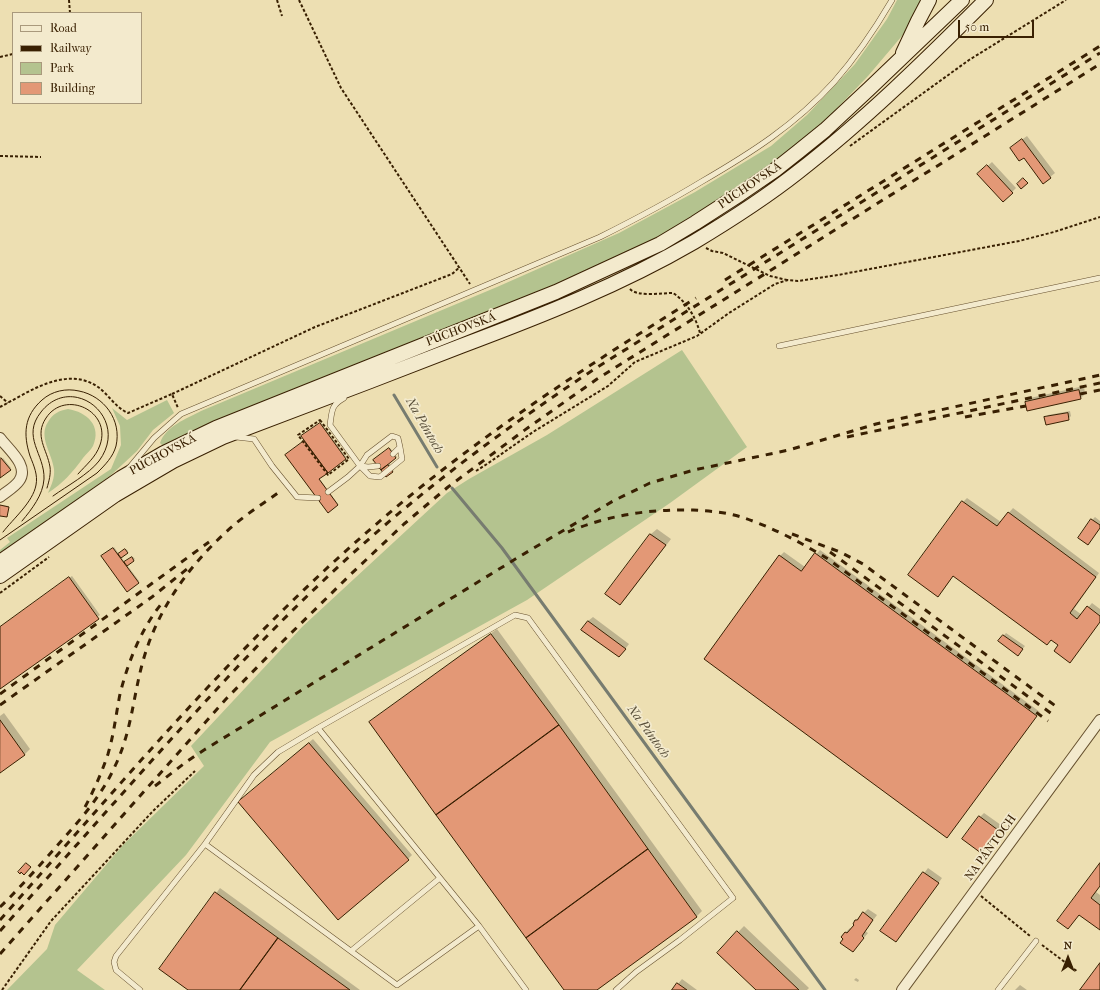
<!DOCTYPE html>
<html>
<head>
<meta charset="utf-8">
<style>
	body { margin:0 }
	#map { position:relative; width:1100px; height:990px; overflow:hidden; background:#eddfb2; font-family:"IM FELL French Canon",serif }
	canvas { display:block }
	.legend { position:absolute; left:12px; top:12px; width:130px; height:92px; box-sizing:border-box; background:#f3eacd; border:1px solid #a9997c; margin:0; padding:5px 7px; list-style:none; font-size:12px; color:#392002 }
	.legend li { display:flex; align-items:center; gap:8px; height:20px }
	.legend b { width:20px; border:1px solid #a9997c }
	.north { position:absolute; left:1048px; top:938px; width:40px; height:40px; -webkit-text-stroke:3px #f3eacd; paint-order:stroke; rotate:0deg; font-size:11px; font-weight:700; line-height:16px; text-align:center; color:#392002 }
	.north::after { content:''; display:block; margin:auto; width:14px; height:18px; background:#392002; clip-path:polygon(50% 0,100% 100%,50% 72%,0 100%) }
	.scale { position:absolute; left:958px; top:20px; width:76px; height:18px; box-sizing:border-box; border:2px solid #392002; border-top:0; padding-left:5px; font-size:12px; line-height:14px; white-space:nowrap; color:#392002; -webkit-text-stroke:3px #f3eacd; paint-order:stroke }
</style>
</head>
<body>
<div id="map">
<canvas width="1100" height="990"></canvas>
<ul class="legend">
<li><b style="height:5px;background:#f3eacd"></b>Road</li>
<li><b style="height:5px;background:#392002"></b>Railway</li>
<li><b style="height:11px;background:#b4c38f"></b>Park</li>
<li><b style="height:11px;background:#e39876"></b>Building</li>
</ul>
<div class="north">N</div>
<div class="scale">50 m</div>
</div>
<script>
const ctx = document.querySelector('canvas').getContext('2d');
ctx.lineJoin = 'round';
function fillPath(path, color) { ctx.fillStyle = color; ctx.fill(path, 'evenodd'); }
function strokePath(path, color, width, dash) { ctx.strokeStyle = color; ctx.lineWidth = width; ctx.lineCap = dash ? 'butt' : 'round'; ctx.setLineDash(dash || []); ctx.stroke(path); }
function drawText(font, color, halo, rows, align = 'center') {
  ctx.font = font + ' "IM FELL French Canon",serif'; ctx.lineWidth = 3.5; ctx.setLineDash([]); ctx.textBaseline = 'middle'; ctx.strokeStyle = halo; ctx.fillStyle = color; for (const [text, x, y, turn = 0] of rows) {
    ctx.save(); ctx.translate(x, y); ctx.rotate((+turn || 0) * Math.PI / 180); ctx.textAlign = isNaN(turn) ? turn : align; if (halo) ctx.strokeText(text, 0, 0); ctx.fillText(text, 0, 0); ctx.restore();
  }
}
fillPath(new Path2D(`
	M897,0H923L907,30L868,76L821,125L775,162L706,210L639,248L585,273L166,445H162L160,443C166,426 186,419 201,411L497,287L619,233L695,192L771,146L807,115L855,64L887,19Z
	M682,350L747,447L670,503L527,600L270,742L186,855L77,970L105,990H7L47,949L55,925L123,845L204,766L191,746L302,627L447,493L469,479L547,435Z
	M167,400L174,413L153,430L137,451L110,476L0,556V550L10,542L7,538L111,469L121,445L120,426L112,408L127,420Z
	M68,409C87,412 102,426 93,446C91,450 86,454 83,458C72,473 63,483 48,493C51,486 55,478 54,469C52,453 38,437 48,422C53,413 59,411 68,409Z`), '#b4c38f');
fillPath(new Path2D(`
	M1027,136L1055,173L1044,182L1016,144Z
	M992,162L1016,188L1003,201L979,174Z
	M1084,386L1085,394L1081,398L1028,409L1026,402L1030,398Z
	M1070,411L1071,416L1068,419L1046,418L1048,415Z
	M321,423L346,457L319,478L338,504L329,512L287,455L305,441L303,436Z
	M390,448L397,457L389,463L394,470L386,476L374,460Z
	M3,458L11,468L0,477V460Z
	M967,498L1001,522L1013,508L1099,573L1074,609L1082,615L1092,603L1100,609V622L1059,645L954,575L942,592L963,502Z
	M0,505L9,506L7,516L0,515Z
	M1095,517L1100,521V528L1088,544L1092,520Z
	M657,529L671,539L626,598L620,604L606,594L651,534Z
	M114,547L119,554L126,549L128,551L121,557L125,562L133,557L135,559L127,565L139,581L138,582L103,555Z
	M820,550L1040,712L947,837L780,556L784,552L805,567Z
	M72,576L100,615L0,688V627Z
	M593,617L629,644L623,652L588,621Z
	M497,629L702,911L697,916L595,990H565L376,717Z
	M1006,633L1025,646L1020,652L999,641Z
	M4,713L30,749L25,754L0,772V716Z
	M313,739L412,855L408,859L244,798Z
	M984,813L1001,825L981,852L980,817Z
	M1100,864V886L1096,892L1100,895V929L1080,914L1068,928Z
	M928,868L942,878L900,937L881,930Z
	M220,888L360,990H190L160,968Z
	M868,909L877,915L865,931L868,933L853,951L845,933L850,928L851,929L856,920Z
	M744,926L809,988L807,990H757L718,953Z
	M856,978L859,980L858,982L854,980Z
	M682,979L697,990H673Z
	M1020,985L1027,990H1015Z`), '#0003');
strokePath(new Path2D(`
	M394,395L437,467
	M452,488L502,548L825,990`), '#777c70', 3);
const building = new Path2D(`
	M1022,139L1051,178L1043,184L1024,158L1019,161L1010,148Z
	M987,165L1013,193L1003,202L977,174Z
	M1023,178L1028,183L1021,189L1017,184Z
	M1079,390L1081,399L1027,411L1025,402Z
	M1068,413L1069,420L1046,425L1044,417Z
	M320,423L346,459L328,473L301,436Z
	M304,441L328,473L319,479L338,505L328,513L285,455Z
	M389,448L396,458L381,470L373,460Z
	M1,458L11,470L0,478V459Z
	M388,465L393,472L386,477L381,470Z
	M962,501L997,526L1008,512L1096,577L1070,613L1077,619L1087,606L1100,616V622L1070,663L1054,651L1058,645L1051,640L1047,645L953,576L938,597L908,575Z
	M0,505L9,507L7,517L0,516Z
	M1091,519L1100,525V528L1088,545L1078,538Z
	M650,534L666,545L620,605L605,594Z
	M113,548L139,583L127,592L101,556Z
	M125,549L128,553L121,558L118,554Z
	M815,553L1037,716L947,838L704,659L779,555L801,571Z
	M132,557L134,561L127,566L124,562Z
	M69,577L99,619L0,689V627Z
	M588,621L626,649L619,657L581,630Z
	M491,634L559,725L436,815L369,722Z
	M1003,635L1023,649L1018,656L998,641Z
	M0,720L25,755L0,773Z
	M559,725L648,849L526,938L436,815Z
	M309,743L409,860L338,920L238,802Z
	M979,816L998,830L981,853L962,839Z
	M648,849L697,917L597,990H564L526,938Z
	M26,863L31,867L24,875L21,872L20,874L18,872Z
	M1100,863V886L1091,898L1100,905V930L1079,915L1068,929L1057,921Z
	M923,872L939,883L896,942L880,931Z
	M215,892L278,938L240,990H188L159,969Z
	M863,912L873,920L862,936L864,938L853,952L840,943L843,939L841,937L845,932L847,933L854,925L853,924L855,920H857Z
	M737,931L799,990H756L717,953Z
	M278,938L350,990H240Z
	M1100,963V990H1080Z
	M677,983L687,990H672Z`);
fillPath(building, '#e39876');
strokePath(building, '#392002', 1);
const lane = new Path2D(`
	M779,346L1100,278
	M236,437L254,439L272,466L297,497L318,498
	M360,466L367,455L392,436L398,438L400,447L393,454
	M360,466L370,476L380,477L402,459L400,447
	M361,466L368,467L378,466
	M129,468L154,438L181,414L600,237C634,220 668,202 701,182C751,153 795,125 834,82C856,57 875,29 892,0
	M328,492L348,477L360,466L330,425C332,411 331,405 344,398
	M205,844L254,775L278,752L318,728
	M479,926L318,728L515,615L528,618L733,898L680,940L636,972L616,990
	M351,951L440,878
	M140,990L116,970L114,962L116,956L205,844L397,985L479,926L526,990
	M998,990L1036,941`);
const street = new Path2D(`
	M0,438C8,449 30,466 19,481C15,487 6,492 0,497
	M902,990L1100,720`);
const secondary = new Path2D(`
	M903,53L918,21L929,0
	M0,562L121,478L164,453L216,428L556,292L660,244L695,223L740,194L775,170L799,151L825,130L870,88L962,0
	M0,576L115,495L173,461L223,437C302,407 382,377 461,346C541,316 620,285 694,242C729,221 765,198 798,172C865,120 926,60 986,0`);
strokePath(lane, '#66502e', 6);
strokePath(street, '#66502e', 12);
strokePath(secondary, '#392002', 16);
strokePath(new Path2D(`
	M69,0L70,13
	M277,0L282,16
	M299,0L341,88L470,284
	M0,57L13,54
	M850,146L969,60L1066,0
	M0,156L41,157
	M706,248L712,251L723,253L770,276L787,280
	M630,289C637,297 662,293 673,293C687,302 696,318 700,333
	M172,394L315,327L452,274L460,267
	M0,396L8,403
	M0,407C29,392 66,365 98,387C108,394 116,408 128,413L172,394L178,408
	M320,420L349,459L328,475L298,435Z
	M476,471L487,464L533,432L608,386L635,362L697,336L729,313L775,284L788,280L798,281L838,275L1019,241L1054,232L1100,217
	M0,593L49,557
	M981,896L1030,936
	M1042,945L1078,972
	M2,990L51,921L153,811L195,771`), '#392002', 2, [3, 2]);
strokePath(lane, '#f3eacd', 5);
strokePath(street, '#f3eacd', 10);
strokePath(secondary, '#f3eacd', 14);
strokePath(new Path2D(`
	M47,488C49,481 51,474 50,467C47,449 34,436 46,418C65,389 112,411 100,445C96,457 86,465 78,474
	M22,521C32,509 43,495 44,479C45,454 21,437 41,412C72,372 131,418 99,461C89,474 67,486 53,496
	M0,540L97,473C105,465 113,457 116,446C122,420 104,396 79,391C66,388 52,391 42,400C24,416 23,434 30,456C34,466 38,475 36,485C33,502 13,519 3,532`), '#392002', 1);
strokePath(new Path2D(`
	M725,280L1100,46
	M1080,394L1100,390
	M965,417L1026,406
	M847,437L1100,383
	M568,532C608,515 650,509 693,510C709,511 725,512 741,517C770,526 802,543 828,559L1048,721
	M792,534L840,552L863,564L1057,707
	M830,552L1052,714
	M0,694L209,542
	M0,705L152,597L187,569
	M155,786L186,762L204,750L522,555L613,501L650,483L694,470L789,450L876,424L1100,375
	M85,807C94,790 102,772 108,754C114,734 116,714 120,694C128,662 141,629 162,603
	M0,907C20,888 38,867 56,847C79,821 102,796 116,764C132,729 133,697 143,661C158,607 192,561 234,525C248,513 264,503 278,493
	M0,920C120,785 236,645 373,527C474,439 584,368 696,298
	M0,931C49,876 97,822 146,767C203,704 260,640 323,581C407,501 499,432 596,368L1100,53
	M0,954L226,699L274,650L350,575L404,524L448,487L522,432L597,379L1100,64`), '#392002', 3, [7, 7]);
drawText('12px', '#392002', '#f3eacd', [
	["PÚCHOVSKÁ",750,186,-34],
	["PÚCHOVSKÁ",461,330,-21],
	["PÚCHOVSKÁ",163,455,-28],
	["NA PÁNTOCH",991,848,-54]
]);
drawText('italic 13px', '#584e39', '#f3eacd', [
	["Na Pántoch",424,426,60],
	["Na Pántoch",648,732,54]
]);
</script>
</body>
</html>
